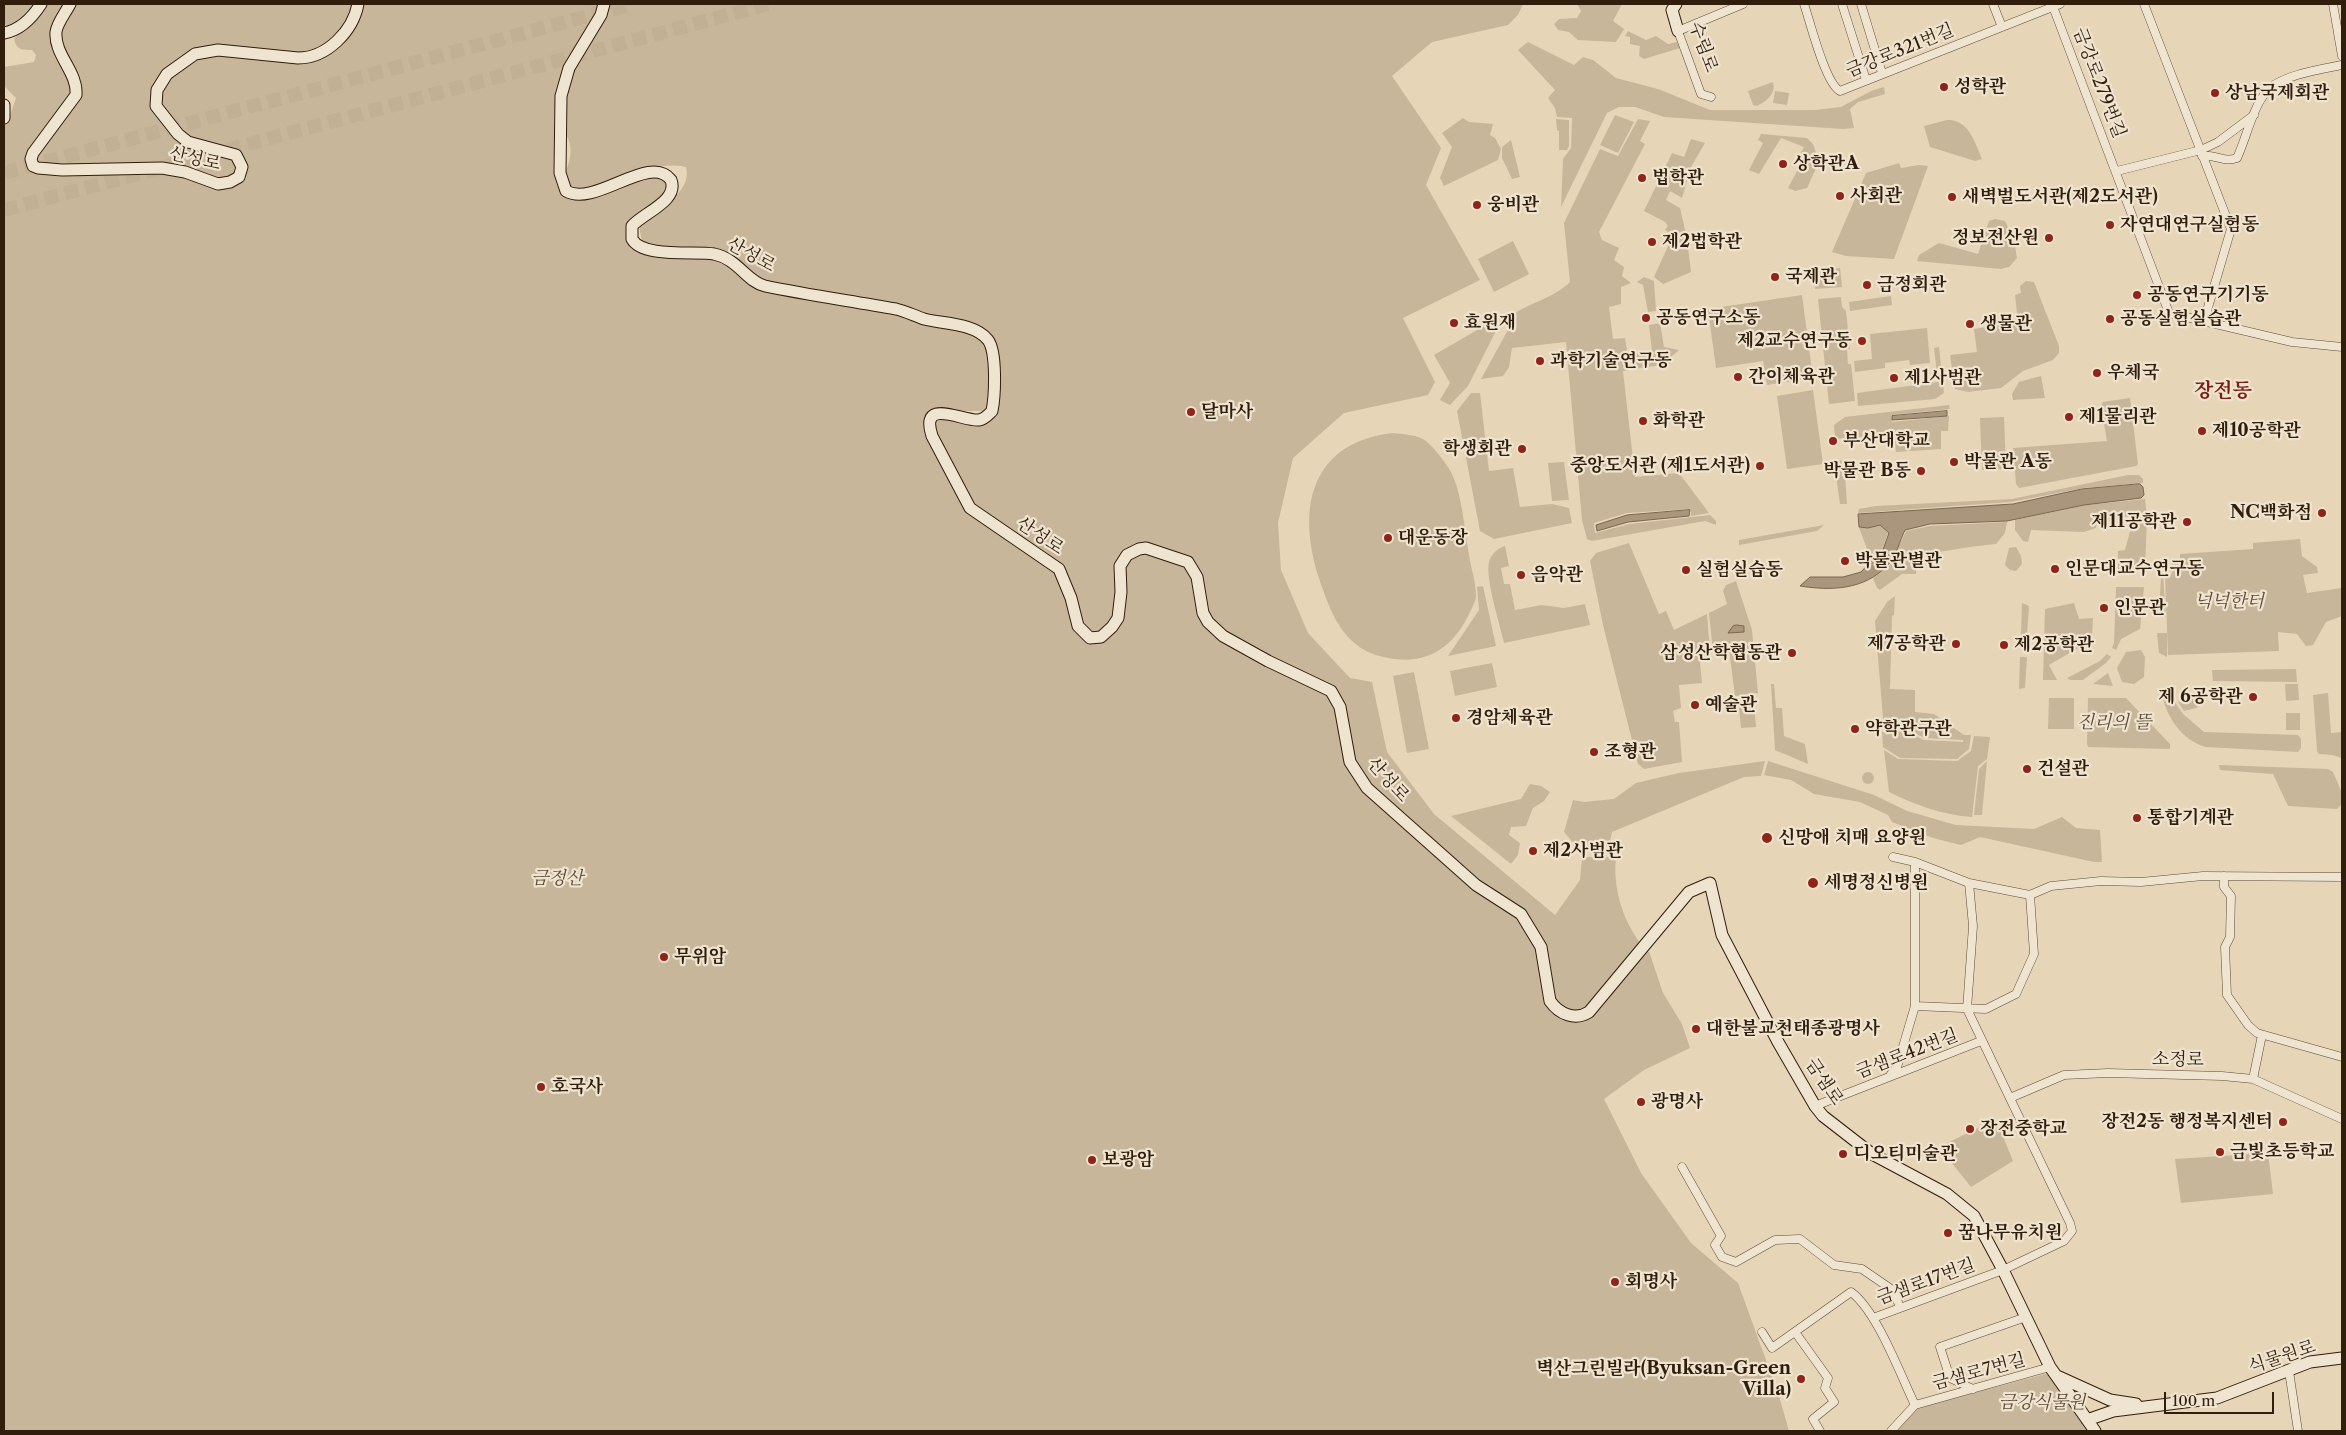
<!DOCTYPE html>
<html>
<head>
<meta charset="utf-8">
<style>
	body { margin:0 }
	#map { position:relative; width:2346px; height:1435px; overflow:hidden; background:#e7d5b7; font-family:"Libre Caslon Text",serif }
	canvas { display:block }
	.frame { position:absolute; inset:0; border:5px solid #301d0c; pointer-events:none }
	.scale { position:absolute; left:2164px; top:1392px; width:110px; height:22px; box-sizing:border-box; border:2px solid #301d0c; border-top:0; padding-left:6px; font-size:15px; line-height:18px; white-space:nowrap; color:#301d0c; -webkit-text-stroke:4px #efe4d0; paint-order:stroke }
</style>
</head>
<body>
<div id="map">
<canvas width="2346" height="1435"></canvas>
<div class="frame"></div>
<div class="scale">100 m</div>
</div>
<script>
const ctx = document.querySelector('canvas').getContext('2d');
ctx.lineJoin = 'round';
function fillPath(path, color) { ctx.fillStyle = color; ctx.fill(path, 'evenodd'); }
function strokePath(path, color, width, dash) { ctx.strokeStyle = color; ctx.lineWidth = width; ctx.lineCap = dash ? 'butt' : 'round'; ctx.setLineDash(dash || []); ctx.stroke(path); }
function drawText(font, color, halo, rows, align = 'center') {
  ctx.font = font + ' "Libre Caslon Text","Noto Serif KR",serif'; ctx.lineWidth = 4.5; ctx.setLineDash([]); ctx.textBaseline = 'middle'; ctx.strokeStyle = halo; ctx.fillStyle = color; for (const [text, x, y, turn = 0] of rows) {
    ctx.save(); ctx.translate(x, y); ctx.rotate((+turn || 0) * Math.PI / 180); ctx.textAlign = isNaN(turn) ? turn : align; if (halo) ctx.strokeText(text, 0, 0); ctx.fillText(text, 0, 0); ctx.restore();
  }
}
fillPath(new Path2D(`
	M4,4H38L32,14L9,29L4,23Z
	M44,4H67L54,31L75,93L28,162L166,171L229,186L243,161L194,142L158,106L159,89L193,57L217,53L264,58L328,49L361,4H601L558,97L565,196L649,173L671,184L669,191L638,217L629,240L720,258L758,286L898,313L966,330L983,338L991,356V388L986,411H951L928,422L968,509L1056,568L1089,640L1113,629L1124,561L1143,549L1186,562L1195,576L1202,618L1329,692L1338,707L1348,763L1367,789L1517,912L1539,948L1548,1004L1576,1019L1649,951L1663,993L1682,1024L1690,1048L1644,1070L1604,1099L1641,1173L1691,1243L1738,1283L1779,1396L1789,1431H4V123L9,118L16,98L4,86V67L34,62L36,55L32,50C23,50 16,50 14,39Z
	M72,4H356L346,29L328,44L301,56L217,48L167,69L154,107L178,137L232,154L239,172L218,182L191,171L35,166V154L78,95L58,33Z
	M607,4H1523L1518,15L1508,25L1432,42L1392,76L1441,148L1426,185L1480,280L1403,318L1435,382L1428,395L1344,413L1293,458L1278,523L1281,570L1308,633L1350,678L1372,682L1387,752L1434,814L1555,915L1580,880L1582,857H1616C1613,879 1619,907 1630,927C1634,935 1639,940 1642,948L1586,1012L1571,1014L1553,1001L1533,925L1476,883L1370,789L1352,763L1339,702L1223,634L1205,617L1198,575L1162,550L1122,556L1117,616L1099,637L1080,627L1061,568L971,506L933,433L936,417L977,422L994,405L986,334L761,283L728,252L643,245L640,232V223C657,208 693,193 686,167C656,161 632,176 604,185C594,188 584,189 574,191L563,178C571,161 575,145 563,130L568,81Z
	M1577,4H1622L1613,21L1624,29L1616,42L1578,40L1569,32L1558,30L1554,24L1559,19L1577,18L1581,11Z
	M1628,31L1646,40L1656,36L1668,44L1677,42L1680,48L1644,59L1639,56L1640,46L1630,44V37L1625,36Z
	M1528,42L1574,65L1583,57L1593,60L1616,78L1658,89L1710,110H1815L1841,107L1871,91L1884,87L1885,94L1858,102L1850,109L1854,128L1843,129L1664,117L1635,107H1619L1607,113L1561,207L1563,159L1571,148L1572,118L1557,117L1555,108L1548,98L1555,90L1518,50Z
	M1773,82C1776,94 1767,101 1757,106L1753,105L1748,91Z
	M1775,91L1789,93L1787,105L1773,103Z
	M1615,115L1634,122L1618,153L1600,145Z
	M1463,118L1469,122L1493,124L1490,135L1495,138L1501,149L1498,160L1444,186L1440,178L1452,147L1442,133Z
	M1556,119L1569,120V146L1567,150H1559V131L1557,130Z
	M1638,119L1650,121L1640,141L1645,144L1599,232L1602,240L1619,248L1614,260L1624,267L1622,276L1631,283L1621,287V304L1609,307L1613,339L1625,338L1630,370L1623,371L1635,477L1679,473L1709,513L1691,516V509L1627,513L1594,523L1595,533L1629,524L1710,515L1716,521V525L1705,521L1592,541L1587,539L1582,520L1566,342L1512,348L1509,367L1503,376L1481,379L1509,328L1507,319C1526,303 1553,299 1570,282L1564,223L1600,149L1618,156Z
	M1947,120C1969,119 1975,143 1982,159L1975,161L1930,147L1924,126Z
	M1761,134L1807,138L1813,144L1819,162L1807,188L1795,191L1788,188L1805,156L1800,154L1804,147L1781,138L1759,174L1749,170L1763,143L1758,140Z
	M1691,139L1705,143L1691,167L1682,198L1670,191L1666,200L1680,208L1687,238L1691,272L1663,284L1654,277L1673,235L1665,230L1668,226L1665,222L1644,211L1672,153L1684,157Z
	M1511,140L1520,177L1512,179L1502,158V147Z
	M1899,163L1901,168L1919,165L1928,166L1894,259L1846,256L1832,252L1866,173Z
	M1995,219L2005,221L2014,240L2017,258L2009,267L2001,269L1917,261L1919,255L1939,243L1978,254L1989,221Z
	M1513,241L1529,274L1494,292L1478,259Z
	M1840,268L1842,287L1815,289L1816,272L1820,270Z
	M1644,277L1654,281L1656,311L1648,312L1643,285L1637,282Z
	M2026,281L2034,282L2059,346V353L2053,360L2023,371L2001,388L1968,392L1955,389L1950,355L1977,352L1974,329L2018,322L2015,295L2021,293L2020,286Z
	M1802,295L1813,378L1767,385L1763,361L1716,368L1708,309Z
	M1891,296L1892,305L1850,311L1849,302Z
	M1841,297L1842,307L1846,311L1850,349H1847L1848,364H1851L1855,401L1829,404L1818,299Z
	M1660,323L1664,347L1679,350L1671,357L1670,364L1633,369L1631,354L1652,351L1649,325Z
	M1499,325L1468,386L1450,405L1440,400L1450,383L1434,355L1484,326Z
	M1927,328L1930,363L1910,365L1909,360L1885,363V368L1855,372L1854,361L1872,359L1870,334Z
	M1939,347L1944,393L1935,399L1858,406L1857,393L1938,382L1934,348Z
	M2041,376L2045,398L2013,400L2012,394L2019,382Z
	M1813,390L1823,464L1787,469L1777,396Z
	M1471,393H1480L1489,471L1513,468L1520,507L1552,504L1569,508L1572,523L1494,539L1480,531L1457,411Z
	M2130,398L2138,464L2136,466L2019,488L2016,484L2013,448L2107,441L2101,406L2103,402Z
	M1949,405L1950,409L1891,415L1892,422L1949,416L1948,431H1941V449L1896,452L1894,435L1835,439L1834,425L1845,417Z
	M2004,417L2006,469L1982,470L1980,418Z
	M1393,433C1403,434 1418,435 1426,441C1438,452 1451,468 1456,484C1463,506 1465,532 1469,555C1471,568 1476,583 1476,596C1476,600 1473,606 1471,610C1454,648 1426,667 1384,657C1375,655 1364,651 1357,645C1338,631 1328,605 1321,584C1296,513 1307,443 1393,433Z
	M1844,460L1847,504H1840L1834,461Z
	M1564,462L1569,500L1552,501L1548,463Z
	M2128,475H2139L2143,479V483L2084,488L2011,502L1858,513L1859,509L1876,506L2012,499Z
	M2145,499L2147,516L2114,517L2112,521L2097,520L2096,528L2084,532L2031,530L2028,542L2023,541L2015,530V520L2086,505Z
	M2147,517L2145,569H2118V551L2125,550L2131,528L2128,518Z
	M2007,522L2005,533L1996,544C1969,546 1944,552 1917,555L1916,574H1902L1880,590L1877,588L1873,578L1890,565L1906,531L1930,526Z
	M1824,525L1817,531L1739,545V540Z
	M1880,525L1888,533L1880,555L1869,562L1866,546L1859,528Z
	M2300,539L2302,556L2317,567L2318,573L2303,575L2307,593L2342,588V616L2326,622L2313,645L2306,646L2297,634L2278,632L2279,651L2168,655L2165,575L2172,574V562H2180V554L2253,549V543Z
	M1629,543L1659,614L1666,611L1674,630L1707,614L1710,652L1700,663L1702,683L1679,685L1681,708L1673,711L1675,722H1679L1682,762L1644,769L1638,764L1603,625L1590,561L1596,553Z
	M1505,546L1509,566L1501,568L1504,584H1510L1515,610L1542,605L1564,608L1585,604L1590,625L1504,643C1500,624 1485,579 1489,562C1491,554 1498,548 1505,546Z
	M2016,547L2021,556L2022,564L2016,571L2010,570L2005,565L2009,548Z
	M2161,575H2163L2166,617H2159Z
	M1736,581L1752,630L1758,693L1735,696L1729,649L1713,652L1709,613L1727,604L1723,591L1726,585Z
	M1483,586L1496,646L1448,656L1479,610L1477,587Z
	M2116,587H2144L2140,629L2121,639L2116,650L2112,648L2114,643Z
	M1895,596L1894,615L1892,616L1890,689L1915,690V712L1934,714L1964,735H1971L1969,749L1957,759L1900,758L1883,747L1882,732L1905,731L1924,740L1963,742V740L1925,738L1906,729L1884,730L1875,621L1887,602Z
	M2022,603L2029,606L2027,635H2021Z
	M2074,603L2079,619L2093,618L2092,640L2049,665L2057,680H2043L2045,609Z
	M2157,633H2167V657L2159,653Z
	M2141,650L2145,657L2144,677L2134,684L2122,682L2117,668L2126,652Z
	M2107,654L2111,657L2106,663L2083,680H2070L2067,678L2100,661Z
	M2020,657H2027L2025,688L2019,689Z
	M1492,663L1497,687L1455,696L1450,671Z
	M2296,669L2297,682L2213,681L2212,670Z
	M1414,672L1429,749L1407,753L1393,676Z
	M2108,673L2113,686L2093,684Z
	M1771,684H1774L1776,708H1782L1784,736L1805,744L1808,764L1775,750Z
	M2285,684H2298L2299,700L2286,701Z
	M2169,687L2176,704L2183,714L2204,732L2298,735L2301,739V748L2298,752L2206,747C2183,741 2166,717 2162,694Z
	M2205,691V702L2196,708L2184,711L2178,702Z
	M2328,693L2331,733L2342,732V758L2332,755L2319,754L2317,751L2313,695Z
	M2049,698H2074V729H2048Z
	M2088,698H2126L2170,744V749L2088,747L2087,744Z
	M1754,706L1756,727L1741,728L1739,708Z
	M2286,713H2300V730H2286Z
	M1974,736L1990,737L1987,759L1978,766L1972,817C1943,815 1915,805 1889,792L1884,750L1898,759L1957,761L1971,751Z
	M1765,761L1761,776L1744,777L1612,832L1609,846H1576L1564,832L1573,800L1584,802L1614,799L1636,783L1679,773Z
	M1768,761L1874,795L1907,811L1956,825L2034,829L2062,817L2076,828L2100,830L2102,862H2094L1980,837L1961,845L1933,838L1892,822L1888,815L1860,802L1814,794L1791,780L1764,775Z
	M1987,761L1982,815H1974L1979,769Z
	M2219,765L2328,769L2333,772L2342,793V804L2337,809L2288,806L2273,774L2220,770Z
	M1862 778a6 6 0 1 1 12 0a6 6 0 1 1-12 0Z
	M1530,784L1541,786L1550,792L1544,801L1533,808L1526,826L1511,827L1509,835L1520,843L1518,855L1511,864L1451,816L1521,799Z
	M1996,1119L2013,1161L1971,1187L1939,1147Z
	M2268,1153L2273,1194L2181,1203L2175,1159Z
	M2045,1374L2057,1376L2095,1431H1896L1917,1408Z`), '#c8b69a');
const water = new Path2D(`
	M1947,411V416L1892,420V416Z
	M2140,484L2143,487L2144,495L2141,498L2084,505L2007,521L1930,524L1905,530C1900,540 1896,557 1888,565C1864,590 1832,591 1800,586L1810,577H1843L1861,572L1871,561L1881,555L1889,533L1880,525L1868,528L1859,527L1858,514L2013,504L2082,489Z
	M1690,510L1689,516L1628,522L1597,531L1596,525L1627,515Z
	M1737,625L1744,626V632L1728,633L1733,626Z`);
fillPath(water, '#a9967d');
strokePath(water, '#796650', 1);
strokePath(new Path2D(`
	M4,173L632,4
	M4,210L768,4`), '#c2b095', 14, [14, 7]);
const street = new Path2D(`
	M1804,4C1810,21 1825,83 1840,91L2060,4
	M1842,4L1866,80
	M1861,4L1882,73
	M1993,4L2002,27
	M2052,4L2169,313L2292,342L2342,347
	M2144,4L2231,229L2204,321
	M2333,4L2342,56
	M1711,97L1701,94L1678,31L1743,4
	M2202,156C2216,154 2223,163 2237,158C2246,139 2253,106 2267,91C2281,75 2322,69 2342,65
	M2117,171L2201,150L2218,142L2254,115
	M1915,862V1006L1986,1009L2016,994L2034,954L2030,895L1969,883
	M2224,876V887L2231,896L2230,937L2225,947L2227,995L2248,1025L2257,1033L2342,1057
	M2030,895L2051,886L2101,881L2141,882L2203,876L2342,877
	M1891,1074L1897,1067L1915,1006
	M2253,1079L2262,1035
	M2010,1098L2064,1075L2108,1073L2222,1076L2253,1079L2342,1119
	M1815,1106L1981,1041
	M1682,1167L1721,1236L1715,1245L1722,1257L1736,1262L1775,1240L1800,1239L1834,1265L1862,1269L1894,1291L1900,1308
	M1873,1318L2003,1270L2064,1241L2072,1231L2070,1223L1967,1009L1973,926L1969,883L1915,862L1893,857
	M1762,1332L1772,1348L1851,1292C1877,1311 1900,1374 1915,1405
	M1795,1332L1828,1378L1825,1388L1834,1402L1813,1419L1820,1431
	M2289,1371L2298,1431
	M1973,1389L1950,1378L1940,1347L2026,1317
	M1891,1431L1915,1405L2050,1367`);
const secondary = new Path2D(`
	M70,4C66,12 57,23 56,32C54,55 78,72 76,95L33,153L31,159L33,166L38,168L62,170L162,168L185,172L218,184L230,182L239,177L242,167L236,155L188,142L178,134L156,106L157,90L167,74L195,54L218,50L298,58C327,58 353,31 358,4
	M604,4L601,15L569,68L561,96L560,173L566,191C595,208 650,152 671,180C679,201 643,213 632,226V239C642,258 695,251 714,254C738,259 747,282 765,286C808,295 852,301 896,309C905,311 915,316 924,319C943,324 975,323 988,340C997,352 995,396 992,411C988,415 985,419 979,420C964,422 919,396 932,436L970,508L1059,569L1071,598L1078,626L1090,638L1101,637L1112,627L1118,618L1121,592L1120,566L1127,555L1139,549L1146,548L1188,562L1197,577L1203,613L1208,622L1223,636L1268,661L1331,691L1340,707L1350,762L1367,788L1476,885L1521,914L1541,947L1550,1001C1559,1014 1575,1021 1589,1012L1689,892L1710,883L1722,935L1778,1042L1815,1106L1823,1116L1872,1154L1947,1194L1974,1216L2003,1270L2050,1367L2095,1431
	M1676,4L1672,10L1678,31
	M4,33C21,30 32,18 41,4
	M4,105V118
	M2057,1376L2110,1400L2136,1404
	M2087,1420L2113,1411L2217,1398L2310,1362L2342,1358`);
strokePath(street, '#5e4b37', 9);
strokePath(secondary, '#301d0c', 13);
strokePath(street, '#efe4d0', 8);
strokePath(secondary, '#efe4d0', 11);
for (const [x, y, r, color] of [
	[1944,87,5,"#8f2418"],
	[2215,93,5,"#8f2418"],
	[1783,164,5,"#8f2418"],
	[1642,178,5,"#8f2418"],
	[1840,196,5,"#8f2418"],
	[1952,197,5,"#8f2418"],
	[1477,205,5,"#8f2418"],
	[2110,225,5,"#8f2418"],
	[2049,238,5,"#8f2418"],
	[1652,242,5,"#8f2418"],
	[1775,277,5,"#8f2418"],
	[1867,285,5,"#8f2418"],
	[2137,295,5,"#8f2418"],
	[1646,318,5,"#8f2418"],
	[2110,319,5,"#8f2418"],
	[1454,323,5,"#8f2418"],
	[1970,324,5,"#8f2418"],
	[1862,341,5,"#8f2418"],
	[1540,361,5,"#8f2418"],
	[2097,373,5,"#8f2418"],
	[1738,377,5,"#8f2418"],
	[1894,378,5,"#8f2418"],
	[1191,412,5,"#8f2418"],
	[2069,417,5,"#8f2418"],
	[1643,421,5,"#8f2418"],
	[2202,431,5,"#8f2418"],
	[1833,441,5,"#8f2418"],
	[1522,449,5,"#8f2418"],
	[1954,462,5,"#8f2418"],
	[1760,466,5,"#8f2418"],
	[1921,471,5,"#8f2418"],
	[2322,513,5,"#8f2418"],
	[2187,522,5,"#8f2418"],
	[1388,538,5,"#8f2418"],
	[1845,561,5,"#8f2418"],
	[2055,569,5,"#8f2418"],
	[1686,570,5,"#8f2418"],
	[1521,575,5,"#8f2418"],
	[2104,608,5,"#8f2418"],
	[1956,644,5,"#8f2418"],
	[2004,645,5,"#8f2418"],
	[1792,653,5,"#8f2418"],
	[2253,697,5,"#8f2418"],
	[1695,705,5,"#8f2418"],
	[1456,718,5,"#8f2418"],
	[1855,729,5,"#8f2418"],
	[1594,752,5,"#8f2418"],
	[2027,769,5,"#8f2418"],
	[2137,818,5,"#8f2418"],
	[1767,838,6,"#8f2418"],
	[1533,851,5,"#8f2418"],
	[1813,883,6,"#8f2418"],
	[664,957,5,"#8f2418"],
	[1696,1029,5,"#8f2418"],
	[541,1087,5,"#8f2418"],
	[1641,1102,5,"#8f2418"],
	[2283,1122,5,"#8f2418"],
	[1970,1129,5,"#8f2418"],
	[2220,1152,5,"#8f2418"],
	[1843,1154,5,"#8f2418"],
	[1092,1160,5,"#8f2418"],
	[1948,1233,5,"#8f2418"],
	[1615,1282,5,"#8f2418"],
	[1801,1379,5,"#8f2418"]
]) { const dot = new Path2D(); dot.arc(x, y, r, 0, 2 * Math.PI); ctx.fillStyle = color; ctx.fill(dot); strokePath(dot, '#efe4d0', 2); }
drawText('18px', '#301d0c', '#efe4d0', [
	["수림로",1703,47,70],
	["금강로321번길",1900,51,-22],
	["금강로279번길",2099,83,69],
	["산성로",195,159,13],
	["산성로",751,255,29],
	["산성로",1040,536,34],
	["산성로",1388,780,48],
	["금샘로42번길",1907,1054,-21],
	["소정로",2178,1060,1],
	["금샘로",1824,1082,56],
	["금샘로17번길",1926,1282,-20],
	["식물원로",2282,1357,-18],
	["금샘로7번길",1979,1372,-15]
]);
drawText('bold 18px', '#301d0c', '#efe4d0', [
	["성학관",1954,87],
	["상남국제회관",2225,93],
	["상학관A",1793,164],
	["법학관",1652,178],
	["사회관",1850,196],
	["새벽벌도서관(제2도서관)",1962,197],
	["웅비관",1487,205],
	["자연대연구실험동",2120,225],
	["정보전산원",2039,238,"right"],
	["제2법학관",1662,242],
	["국제관",1785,277],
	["금정회관",1877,285],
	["공동연구기기동",2147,295],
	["공동연구소동",1656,318],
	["공동실험실습관",2120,319],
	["효원재",1464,323],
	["생물관",1980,324],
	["제2교수연구동",1852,341,"right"],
	["과학기술연구동",1550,361],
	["우체국",2107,373],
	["간이체육관",1748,377],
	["제1사범관",1904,378],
	["달마사",1201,412],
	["제1물리관",2079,417],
	["화학관",1653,421],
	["제10공학관",2212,431],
	["부산대학교",1843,441],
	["학생회관",1512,449,"right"],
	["박물관 A동",1964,462],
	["중앙도서관 (제1도서관)",1750,466,"right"],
	["박물관 B동",1911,471,"right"],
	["NC백화점",2312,513,"right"],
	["제11공학관",2177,522,"right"],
	["대운동장",1398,538],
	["박물관별관",1855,561],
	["인문대교수연구동",2065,569],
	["실험실습동",1696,570],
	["음악관",1531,575],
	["인문관",2114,608],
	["제7공학관",1946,644,"right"],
	["제2공학관",2014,645],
	["삼성산학협동관",1782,653,"right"],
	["제 6공학관",2243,697,"right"],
	["예술관",1705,705],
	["경암체육관",1466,718],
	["약학관구관",1865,729],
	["조형관",1604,752],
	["건설관",2037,769],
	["통합기계관",2147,818],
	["신망애 치매 요양원",1778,838],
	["제2사범관",1543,851],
	["세명정신병원",1824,883],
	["무위암",674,957],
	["대한불교천태종광명사",1706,1029],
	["호국사",551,1087],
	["광명사",1651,1102],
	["장전2동 행정복지센터",2273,1122,"right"],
	["장전중학교",1980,1129],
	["금빛초등학교",2230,1152],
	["디오티미술관",1853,1154],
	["보광암",1102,1160],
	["꿈나무유치원",1958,1233],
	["회명사",1625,1282],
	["벽산그린빌라(Byuksan-Green",1791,1369,"right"],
	["Villa)",1791,1390,"right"]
], 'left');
drawText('italic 18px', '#5e4b37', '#efe4d0', [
	["넉넉한터",2229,602],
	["진리의 뜰",2114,723],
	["금정산",557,879],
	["금강식물원",2042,1403]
]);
drawText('bold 20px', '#7a1f14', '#efe4d0', [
	["장전동",2223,391]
]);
</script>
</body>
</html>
